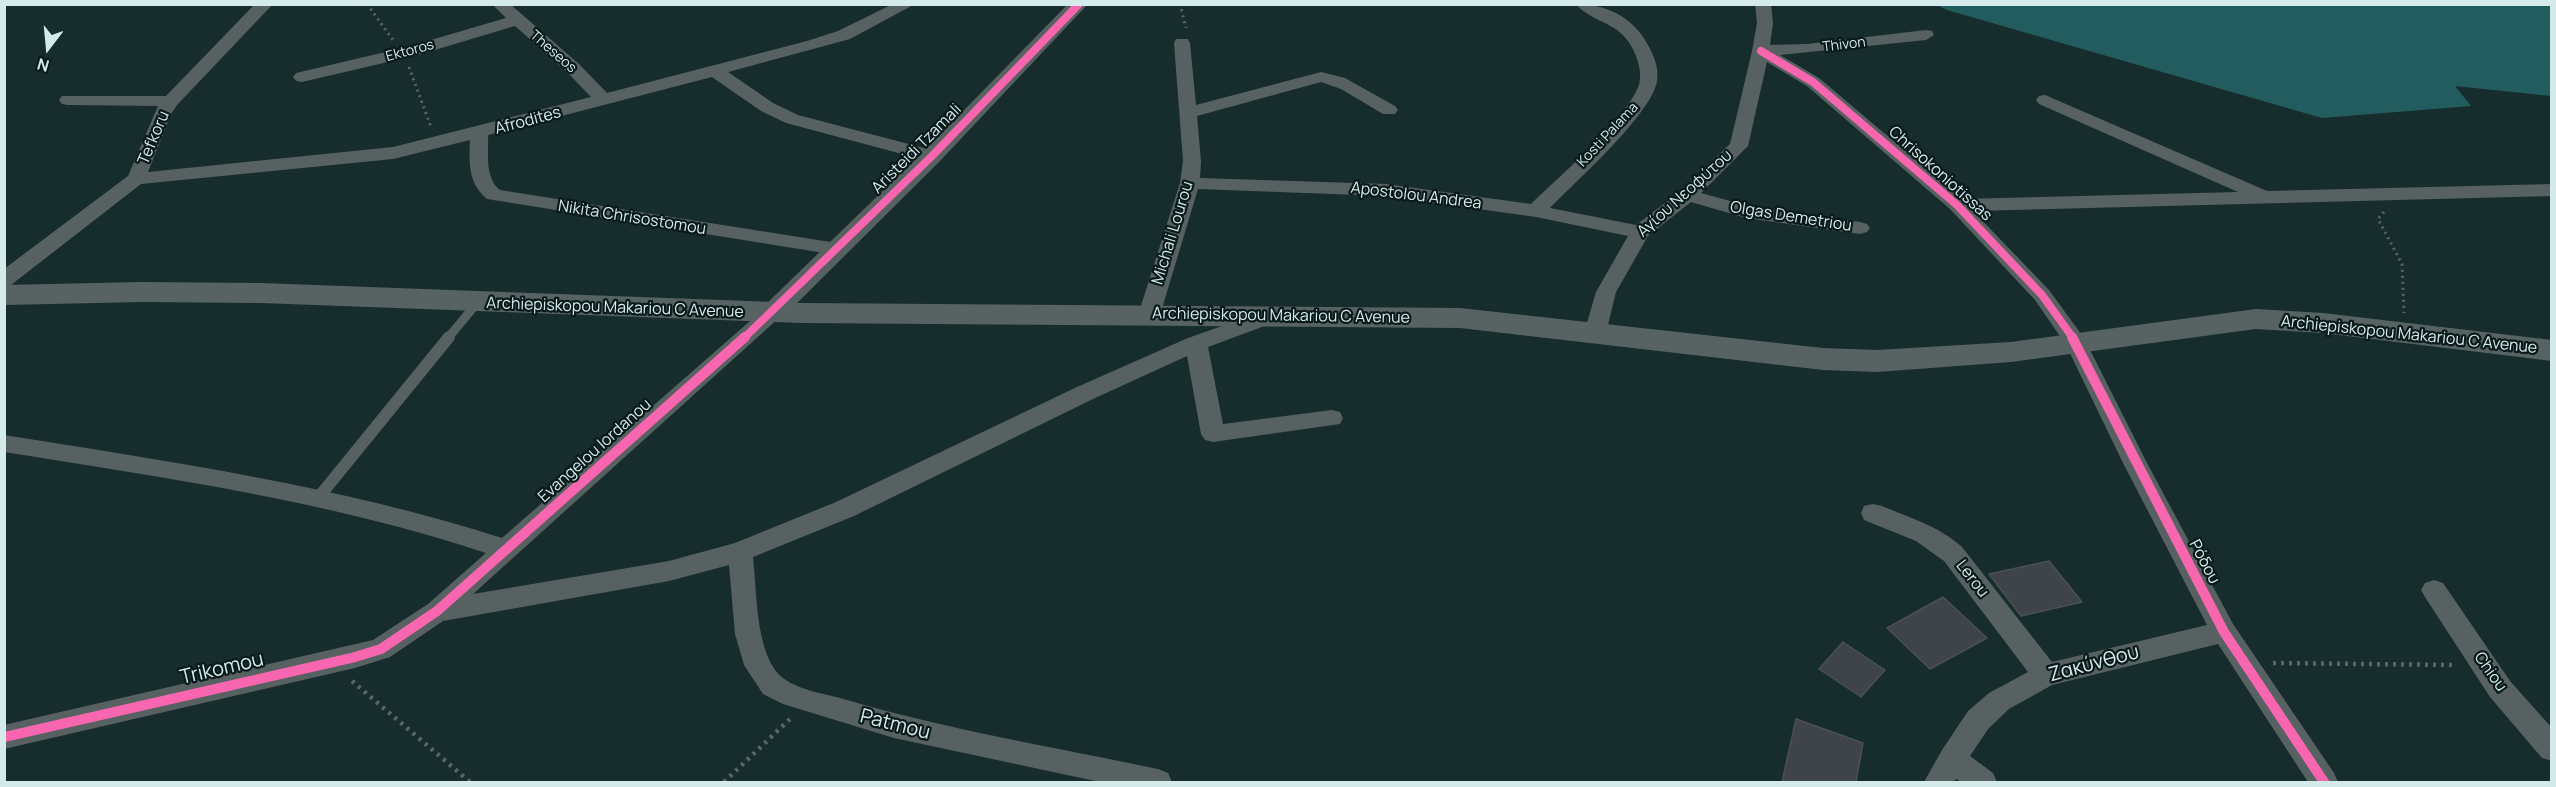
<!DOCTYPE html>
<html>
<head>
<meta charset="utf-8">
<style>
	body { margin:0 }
	#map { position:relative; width:2556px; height:787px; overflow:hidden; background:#172d2d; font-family:Manrope,sans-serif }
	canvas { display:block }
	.frame { position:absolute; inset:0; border:6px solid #d5eaeb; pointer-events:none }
	.north { position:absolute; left:18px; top:18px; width:60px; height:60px; -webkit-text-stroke:4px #0a1a1a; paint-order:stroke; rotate:196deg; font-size:16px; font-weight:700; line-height:24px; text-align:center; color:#d5eaeb }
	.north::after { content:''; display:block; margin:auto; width:21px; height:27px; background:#d5eaeb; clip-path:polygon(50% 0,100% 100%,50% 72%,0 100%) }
</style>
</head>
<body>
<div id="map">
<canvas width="2556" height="787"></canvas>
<div class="frame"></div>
<div class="north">N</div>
</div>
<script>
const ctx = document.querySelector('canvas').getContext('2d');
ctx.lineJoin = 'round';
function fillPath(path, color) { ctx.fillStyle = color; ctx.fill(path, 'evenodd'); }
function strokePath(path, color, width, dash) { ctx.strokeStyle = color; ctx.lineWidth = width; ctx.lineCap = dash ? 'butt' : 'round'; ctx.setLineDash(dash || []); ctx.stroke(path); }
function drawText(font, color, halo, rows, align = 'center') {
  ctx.font = font + ' Manrope,sans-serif'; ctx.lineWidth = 4.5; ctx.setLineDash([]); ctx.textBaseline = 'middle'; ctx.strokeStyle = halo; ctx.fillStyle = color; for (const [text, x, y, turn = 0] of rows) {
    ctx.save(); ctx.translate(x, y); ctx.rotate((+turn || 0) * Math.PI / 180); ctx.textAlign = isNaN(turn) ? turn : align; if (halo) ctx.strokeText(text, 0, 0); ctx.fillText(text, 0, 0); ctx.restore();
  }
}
fillPath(new Path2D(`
	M1937,5H2551V96L2455,86L2471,106L2322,118L1947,10Z`), '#235c5e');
const building = new Path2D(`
	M2049,561L2082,602L2021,616L1989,574Z
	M1943,597L1987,638L1930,669L1887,628Z
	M1843,642L1885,670L1861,697L1819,669Z
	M1796,719L1863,743L1856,782H1782Z`);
fillPath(building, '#3f434a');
strokePath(building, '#4a5054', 1.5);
strokePath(new Path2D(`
	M367,4L393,40
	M1183,4L1181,8L1186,28
	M409,67L431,127
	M2384,212L2378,219L2402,264L2404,313`), '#596566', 3, [2, 4]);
strokePath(new Path2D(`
	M2273,663L2454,665
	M352,681L470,782
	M724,782L790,719`), '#596566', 4.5, [3, 5]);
strokePath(new Path2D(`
	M448,338L477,303`), '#586161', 9);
strokePath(new Path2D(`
	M318,498L449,337`), '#586161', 12);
fillPath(new Path2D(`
	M255,4H273L177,105L171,114L148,172L393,147L591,97L567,72L515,26L418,55L302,82L296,81L293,77L296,73L407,47L506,18L492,4H510L579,64L607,93L807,41L838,31L893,4H915L850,39L728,72L773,103L798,115L939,152L941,156L939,160L932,162L786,123L761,111L712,77L488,135C489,153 484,177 500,190L837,243L844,244L847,249L844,254L837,255L487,199C468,183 469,163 470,140L393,159L141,184L11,285L4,287V269L128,176L158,106L68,105L62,104L59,100L62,96H166Z
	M1576,4C1601,4 1625,13 1641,34C1650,47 1660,65 1657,81C1652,114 1575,182 1550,208L1636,225L1681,191L1730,144L1752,51L1757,23L1755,4H1771L1773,23L1770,45L1807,44L1926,30L1932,31L1934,35L1926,40L1780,55L1819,78L1962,199L2238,192L2039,104L2036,100L2039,96L2045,95L2267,191L2552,184V196L1973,211L2049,290L2084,338L2146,461L2233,624L2334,773L2338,782H2308L2218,644L2052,685L2009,709L1988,729L1970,756L1993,773L1997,782H1961L1956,779L1954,782H1924L1942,750L1968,711L1989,693L2028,672L1944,561L1916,541L1864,520L1861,513L1864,506L1873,504L1882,506C1910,518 1939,526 1962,547L2052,662L2207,625L2122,461L2066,345L2035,300L1950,209L1807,86L1767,62L1748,146L1701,193L1748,206L1860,222L1867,224L1870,228L1867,232L1860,234L1746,218L1691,202L1648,236L1616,292L1606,333L1603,338L1595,340L1587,338L1584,333L1596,292L1628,236L1536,217L1386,196L1198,189L1160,315L1157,320L1149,322L1141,320L1138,315L1180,183L1183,161L1174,43L1176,39H1188L1190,43L1196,105L1321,72L1345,78L1395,106L1398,110L1395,114H1383L1341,89L1321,82L1197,116L1201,161L1200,178L1386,184L1531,204C1558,178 1628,117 1639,85C1643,71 1636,52 1628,41C1615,22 1590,21 1576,4Z
	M773,305L780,307L784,312L780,317L473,594L669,561L735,543L836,502L1077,387L1188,338L1270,309L1278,311L1281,316L1278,321L1208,347L1223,424L1332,410L1340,412L1343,418L1340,424L1213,442L1205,440L1201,434L1187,356L1093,399L854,516L753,557C757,590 755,656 783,678C800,691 827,694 847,700C949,730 1054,747 1158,769L1168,773L1172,782H1100L894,738L783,704L763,694L744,665L735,634L729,565L669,581L443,621L390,657L355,668L4,749V725L373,640L428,604L486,553C329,501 167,478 4,452V435C173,462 340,486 502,538L766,307Z
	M2434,580L2443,583L2510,681L2552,728V761L2542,758L2490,697L2425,597L2421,590L2425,583Z`), '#586161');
fillPath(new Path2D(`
	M1068,4H1088L940,161L782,318L773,320L764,318L760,312L764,306L924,151Z`), '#586161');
fillPath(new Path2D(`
	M141,282L261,283L802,303L1460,308L1823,348L1877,350L2011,342L2256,309L2323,313L2552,340V361L2323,333L2256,329L2011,362L1877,372L1823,370L1460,328L802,323L261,303L141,302L4,305V285Z`), '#576363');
strokePath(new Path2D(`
	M1761,51L1813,82L1957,205L2042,295L2073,338
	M744,338L932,156L1079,4`), '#f766af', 8);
strokePath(new Path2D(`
	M2072,337L2224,632L2324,782
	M4,737L355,657L381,649L437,611L745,337`), '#f766af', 10);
drawText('14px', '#d5eaeb', '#0a1a1a', [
	["Thivon",1844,45,-7],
	["Ektoros",410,51,-15],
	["Theseos",553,52,41],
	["Kosti Palama",1608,135,-47]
]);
drawText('16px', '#d5eaeb', '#0a1a1a', [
	["Afrodites",528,121,-15],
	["Tefkoru",154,138,-67],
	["Aristeidi Tzamali",917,149,-45],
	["Chrisokoniotissas",1940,174,42],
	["Αγίου Νεοφύτου",1685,194,-42],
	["Apostolou Andrea",1416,196,7],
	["Olgas Demetriou",1791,217,9],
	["Nikita Chrisostomou",632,218,9],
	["Michali Lourou",1173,233,-73],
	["Archiepiskopou Makariou C Avenue",615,308,2],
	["Archiepiskopou Makariou C Avenue",1281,316,1],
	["Archiepiskopou Makariou C Avenue",2409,335,6],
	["Evangelou Iordanou",595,451,-42],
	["Ρόδου",2204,562,62],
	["Lerou",1972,579,52],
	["Chiou",2490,672,55]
]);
drawText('20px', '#d5eaeb', '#0a1a1a', [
	["Ζακύνθου",2094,664,-15],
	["Trikomou",222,669,-13],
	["Patmou",895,725,14]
]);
</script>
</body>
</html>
